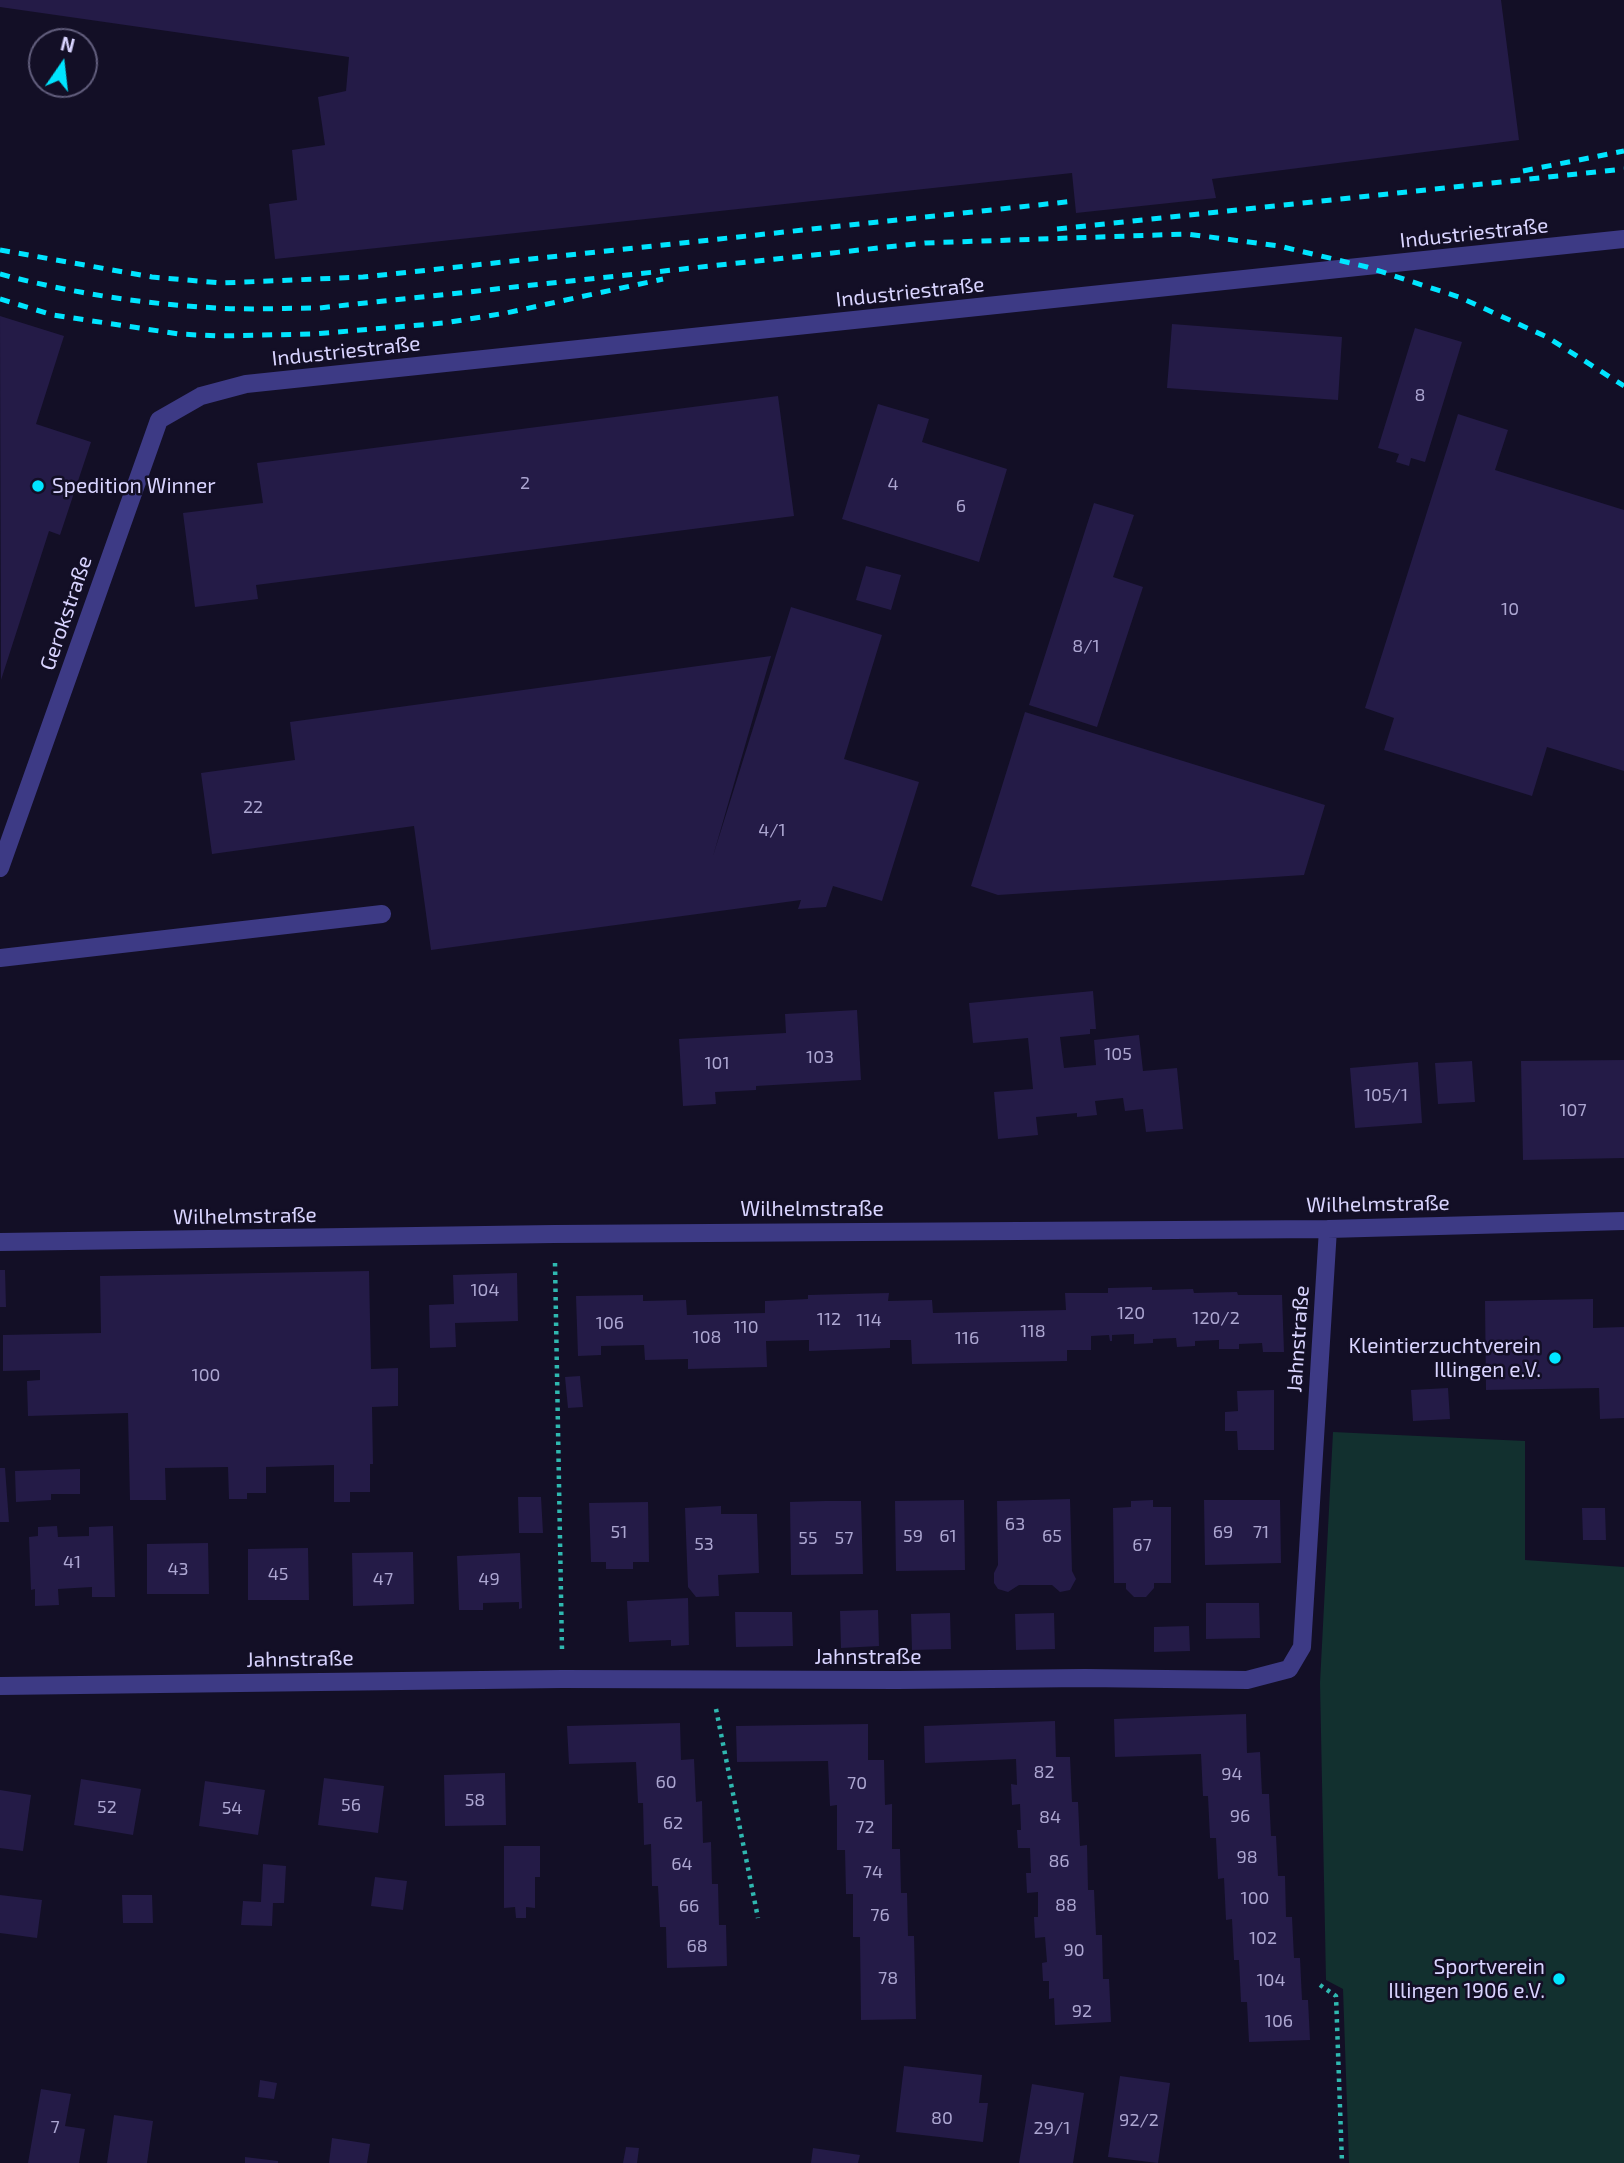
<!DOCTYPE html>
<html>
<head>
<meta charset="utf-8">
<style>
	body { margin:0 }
	#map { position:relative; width:1624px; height:2163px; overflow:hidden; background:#130f26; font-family:"Exo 2",sans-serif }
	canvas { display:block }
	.north { position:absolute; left:28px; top:28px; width:70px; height:70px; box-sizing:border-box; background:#130f26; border:2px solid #625e7d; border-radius:50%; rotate:14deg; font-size:19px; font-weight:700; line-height:28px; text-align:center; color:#d9d4ff }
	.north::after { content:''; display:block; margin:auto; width:24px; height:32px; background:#00e5ff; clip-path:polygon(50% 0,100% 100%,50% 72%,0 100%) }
</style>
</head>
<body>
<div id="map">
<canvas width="1624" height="2163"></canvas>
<div class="north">N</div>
</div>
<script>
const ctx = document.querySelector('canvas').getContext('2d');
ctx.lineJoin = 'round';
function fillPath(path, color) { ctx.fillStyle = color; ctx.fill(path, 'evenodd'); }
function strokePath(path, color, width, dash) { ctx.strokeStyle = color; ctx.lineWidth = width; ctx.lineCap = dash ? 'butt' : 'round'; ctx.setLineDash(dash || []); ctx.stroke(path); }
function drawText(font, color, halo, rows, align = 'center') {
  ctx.font = font + ' "Exo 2",sans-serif'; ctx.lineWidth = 5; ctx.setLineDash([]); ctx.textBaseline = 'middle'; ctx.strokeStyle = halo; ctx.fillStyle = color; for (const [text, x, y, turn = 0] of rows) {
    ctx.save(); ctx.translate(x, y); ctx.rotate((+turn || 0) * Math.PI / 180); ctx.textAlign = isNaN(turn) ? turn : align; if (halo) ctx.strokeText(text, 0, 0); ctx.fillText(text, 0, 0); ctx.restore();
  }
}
fillPath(new Path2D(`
	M1333,1432L1525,1441V1560L1624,1567V2163H1349L1343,1989L1326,1980L1320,1683Z`), '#12302f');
fillPath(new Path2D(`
	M0,0H1501L1519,140L1212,179L1216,198L1076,213L1072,173L275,259L269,204L297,200L292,150L325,145L318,97L346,91L349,57L0,7Z
	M0,316L64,336L36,424L91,442L60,535L49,531L1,680Z
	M1172,324L1342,337L1338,400L1167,388Z
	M1415,328L1462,342L1425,462L1411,458L1409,466L1396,462L1399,454L1378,448Z
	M778,396L794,516L256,585L258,599L195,607L183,513L263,503L257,463Z
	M878,404L929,419L922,442L1007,469L979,562L842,519Z
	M1458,414L1508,430L1495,470L1624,510V771L1547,747L1532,796L1384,750L1394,718L1365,708Z
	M1094,503L1134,515L1113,577L1143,587L1097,727L1029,705Z
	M866,566L901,575L891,610L856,600Z
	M791,607L882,635L844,759L919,782L882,901L833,886L826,907L798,909L801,900L431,950L414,826L212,854L201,773L295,760L290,722L771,656L713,856Z
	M1025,712L1325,805L1304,875L998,895L971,886Z
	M1093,991L1096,1029H1090V1034L1060,1037L1064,1068L1096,1065L1094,1040L1139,1035L1143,1071L1177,1068L1183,1129L1146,1132L1143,1109L1125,1111L1123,1098L1095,1101L1097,1115L1077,1117V1113L1036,1117L1038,1135L998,1139L994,1092L1033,1089L1028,1038L973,1043L969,1003Z
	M857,1010L861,1080L756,1086V1090L715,1092L716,1104L683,1106L679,1039L786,1033L785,1014Z
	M1624,1060V1158L1523,1160L1521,1061Z
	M1472,1061L1475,1102L1438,1104L1435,1063Z
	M1418,1062L1422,1123L1355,1128L1350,1068Z
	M0,1270H5L6,1307H0Z
	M369,1271L371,1369L398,1368V1406L372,1407L373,1464H370V1492H350V1502H334V1465L266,1467V1493H247V1499H229L228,1467L165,1468L166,1500H130L128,1413L28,1416L27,1381L40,1380V1370L3,1371V1335L101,1333L100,1276Z
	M517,1273L518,1321L455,1323L456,1347L430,1348L429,1305L454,1304L453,1275Z
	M1152,1287V1290L1193,1289L1194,1293L1237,1292L1238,1295H1282L1284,1352H1263L1262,1343L1239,1344V1349H1219V1340L1195,1341V1346L1177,1347L1176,1338L1153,1339V1343L1134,1344V1334L1112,1335V1341H1110L1109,1335L1091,1336V1350H1067V1361L912,1364L911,1340H890V1348L809,1351V1340L766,1341L767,1367L688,1369V1359L645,1360L644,1345L601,1346V1355L578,1356L576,1296L643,1295V1301L686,1300L687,1315L765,1313V1301L808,1299V1295L889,1293L888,1301L932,1300L933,1313L1066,1310L1065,1293H1108V1288Z
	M1593,1299V1328L1624,1327V1418L1600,1419L1599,1388L1486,1390L1485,1301Z
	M580,1376L583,1407L568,1408L565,1377Z
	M1448,1388L1450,1419L1413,1421L1411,1390Z
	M1274,1390V1450H1238L1237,1431H1225V1412L1238,1411L1237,1391Z
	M0,1468H5L9,1522H0Z
	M80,1469V1494H51V1500L16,1502L15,1471Z
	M518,1497H541L543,1533H519Z
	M1070,1499L1072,1571L1076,1579L1070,1590L1060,1592L1052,1585H1019L1008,1592L998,1589L994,1583V1573L998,1565L997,1501Z
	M964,1500L965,1570L896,1571L895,1501Z
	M1153,1500V1507H1171V1583H1154V1588L1146,1597H1134L1126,1589V1583H1114L1113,1508L1131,1507V1501Z
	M1204,1500H1280L1281,1563L1205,1565Z
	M825,1501H861L863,1574L791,1575L790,1502Z
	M648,1502L649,1562H633V1569H606V1562H591L589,1503Z
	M721,1506V1514H757L759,1573L718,1575L719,1596L696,1597L688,1587L685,1508Z
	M1582,1508H1605L1606,1540H1583Z
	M57,1526L58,1537L89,1536V1527L113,1526L115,1597H92V1587L58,1589L59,1605L35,1606V1589L31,1590L29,1537L38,1536V1527Z
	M208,1543L209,1594H147V1544Z
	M308,1548L309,1600H248V1549Z
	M413,1552L414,1604L353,1606L352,1553Z
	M520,1553L522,1608L519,1609V1602L483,1603V1610H459L457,1556Z
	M688,1598L689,1645L671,1646V1640L629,1642L627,1601Z
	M1206,1603H1259L1260,1638L1206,1639Z
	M878,1610L879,1646L841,1648L840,1611Z
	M735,1612H792L793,1646L736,1647Z
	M950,1613L951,1649L912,1650L911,1614Z
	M1054,1613L1055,1649L1016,1650L1015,1614Z
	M1189,1626L1190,1651L1154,1652V1627Z
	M1246,1714L1247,1753L1260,1752L1262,1794H1269L1271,1836H1276L1278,1876H1285L1286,1917H1292L1294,1958H1300L1302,2000H1308L1310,2040L1249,2042L1247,2002H1241L1239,1960H1234L1232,1919L1226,1920L1224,1878L1218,1879L1216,1838H1210L1208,1796H1203L1201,1754L1115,1757L1114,1719Z
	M1055,1721L1056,1757H1070L1072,1802H1078L1080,1846L1087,1845L1088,1890H1094L1096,1935H1102L1103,1979H1109L1111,2022L1055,2025L1054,1998L1049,1999V1981H1043L1042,1963L1047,1962L1045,1937L1035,1938L1034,1917H1038V1892L1027,1893L1026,1873H1031L1030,1848H1018L1017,1830H1021L1020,1804L1012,1805L1011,1784L1017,1785L1016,1759L925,1763L924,1726Z
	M680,1723L681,1760L694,1759L696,1802L702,1801L703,1843L711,1842L712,1884H718L719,1925H726L727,1966L667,1968L666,1927H660L658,1886H652L651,1844L644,1845L643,1803H638L636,1762L569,1764L567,1726Z
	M868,1724V1760H884L885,1805L892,1804V1849H900L901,1893H907L908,1936H914L916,2019L861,2020L860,1937H853V1894H846L845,1850H837V1805L830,1806L828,1761L737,1762L736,1726Z
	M505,1773L506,1825L445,1826L444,1775Z
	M324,1778L384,1786L378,1833L318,1825Z
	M81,1779L141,1789L133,1835L74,1825Z
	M205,1781L265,1790L258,1835L199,1826Z
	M0,1790L31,1795L23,1851L0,1848Z
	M504,1846H540V1877H535V1908L526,1907V1918H516L515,1907L504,1908Z
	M263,1864L286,1866L284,1903H273L272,1926L241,1925L243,1901L261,1902Z
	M375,1877L407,1881L403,1910L371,1906Z
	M0,1895L42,1900L37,1938L0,1933Z
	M122,1895H152L153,1923H123Z
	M904,2066L982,2075L979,2103H988L983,2142L896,2132Z
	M1120,2076L1170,2083L1158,2163L1108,2157Z
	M260,2080L277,2083L274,2099L258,2097Z
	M1032,2084L1084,2093L1073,2163H1019Z
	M41,2089L71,2094L65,2126L85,2129L79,2163H28Z
	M114,2115L153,2121L147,2163H107Z
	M332,2138L370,2144L367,2163H329Z
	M626,2147L639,2148L637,2163H623Z
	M813,2148L860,2155L858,2163H811Z
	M245,2157L278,2161V2163H245Z`), '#241b47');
strokePath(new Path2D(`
	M555,1263L562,1650
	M716,1709L758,1918
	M1320,1985L1336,1996L1342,2163`), '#2fb8b0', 4.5, [3.5, 5]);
strokePath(new Path2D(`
	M0,958L382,914`), '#3d3a85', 18);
strokePath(new Path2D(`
	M0,868L159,420L201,396L246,384L1624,239
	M0,1242L554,1234L1328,1229L1624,1221
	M0,1686L562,1679L898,1680L1085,1678L1247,1680L1289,1669L1302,1647L1328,1229`), '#3d3a85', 18);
strokePath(new Path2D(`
	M1523,171L1624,151
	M1057,229L1624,169
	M0,250L152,277L222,283L363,277L1075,201
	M0,274C71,293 143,304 217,308C250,310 285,308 319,308L925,243L1187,234L1279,246L1367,267L1459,297L1547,337L1624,386
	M0,299L53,315L179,334L218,336L314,334L444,323L506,313L663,279`), '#00e5ff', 5, [10, 9]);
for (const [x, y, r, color] of [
	[38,486,7,"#00e5ff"],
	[1555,1358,7,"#00e5ff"],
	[1559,1979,7,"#00e5ff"]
]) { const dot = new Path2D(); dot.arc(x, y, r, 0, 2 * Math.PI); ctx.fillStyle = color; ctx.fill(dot); strokePath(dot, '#130f26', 2.5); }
drawText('18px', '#aca6d1', null, [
	["8",1420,395],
	["2",525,483],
	["4",893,484],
	["6",961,506],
	["10",1510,609],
	["8/1",1086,646],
	["22",253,807],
	["4/1",772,830],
	["105",1118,1054],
	["103",820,1057],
	["101",717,1063],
	["105/1",1386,1095],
	["107",1573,1110],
	["104",485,1290],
	["120",1131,1313],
	["120/2",1216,1318],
	["112",829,1319],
	["114",869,1320],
	["106",610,1323],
	["110",746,1327],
	["118",1033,1331],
	["108",707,1337],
	["116",967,1338],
	["100",206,1375],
	["63",1015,1524],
	["51",619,1532],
	["69",1223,1532],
	["71",1261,1532],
	["59",913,1536],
	["61",948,1536],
	["65",1052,1536],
	["55",808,1538],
	["57",844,1538],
	["53",704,1544],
	["67",1142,1545],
	["41",72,1562],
	["43",178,1569],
	["45",278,1574],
	["47",383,1579],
	["49",489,1579],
	["82",1044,1772],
	["94",1232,1774],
	["60",666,1782],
	["70",857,1783],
	["58",475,1800],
	["56",351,1805],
	["52",107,1807],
	["54",232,1808],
	["96",1240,1816],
	["84",1050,1817],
	["62",673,1823],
	["72",865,1827],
	["98",1247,1857],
	["86",1059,1861],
	["64",682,1864],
	["74",873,1872],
	["100",1255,1898],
	["88",1066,1905],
	["66",689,1906],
	["76",880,1915],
	["102",1263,1938],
	["68",697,1946],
	["90",1074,1950],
	["78",888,1978],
	["104",1271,1980],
	["92",1082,2011],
	["106",1279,2021],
	["80",942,2118],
	["92/2",1139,2120],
	["7",55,2127],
	["29/1",1052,2128]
]);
drawText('21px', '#d9d4ff', '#130f26', [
	["Industriestraße",1474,233,-6],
	["Industriestraße",910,292,-6],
	["Industriestraße",346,351,-6],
	["Gerokstraße",66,613,-71],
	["Wilhelmstraße",1378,1204,-1],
	["Wilhelmstraße",812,1209],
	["Wilhelmstraße",245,1216,-1],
	["Jahnstraße",1298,1339,-86],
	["Jahnstraße",868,1657],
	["Jahnstraße",300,1659,-1]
]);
drawText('21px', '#d9d4ff', '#130f26', [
	["Spedition Winner",52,486,"left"],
	["Kleintierzuchtverein",1541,1346],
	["Illingen e.V.",1541,1370],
	["Sportverein",1545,1967],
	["Illingen 1906 e.V.",1545,1991]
], 'right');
</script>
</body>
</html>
